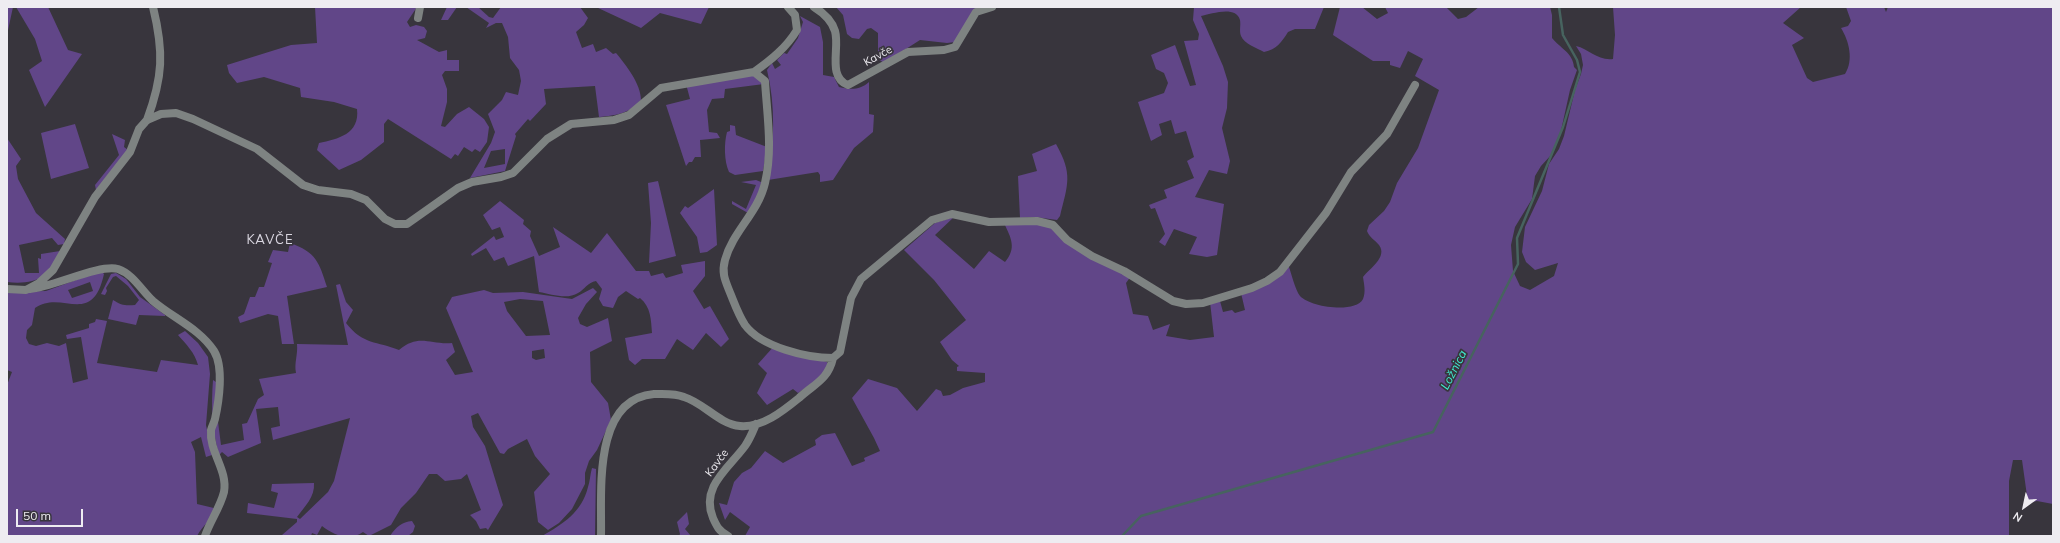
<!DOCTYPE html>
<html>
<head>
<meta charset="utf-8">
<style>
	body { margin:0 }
	#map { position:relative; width:2060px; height:543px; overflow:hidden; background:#38353d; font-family:Mulish,sans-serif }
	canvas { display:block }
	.frame { position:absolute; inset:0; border:8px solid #eeecf1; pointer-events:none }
	.north { position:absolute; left:2004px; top:487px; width:40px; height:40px; -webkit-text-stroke:3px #38353d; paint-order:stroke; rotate:213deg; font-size:11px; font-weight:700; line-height:16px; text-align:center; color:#eeecf1 }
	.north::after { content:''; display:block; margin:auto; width:14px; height:18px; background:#eeecf1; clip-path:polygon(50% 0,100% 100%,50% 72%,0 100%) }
	.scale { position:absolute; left:16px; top:509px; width:67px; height:18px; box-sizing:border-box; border:2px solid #eeecf1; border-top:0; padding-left:5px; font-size:12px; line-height:14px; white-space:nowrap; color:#eeecf1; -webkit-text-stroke:3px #38353d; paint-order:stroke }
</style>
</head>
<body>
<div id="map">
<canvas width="2060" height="543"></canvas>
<div class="frame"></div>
<div class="north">N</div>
<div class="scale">50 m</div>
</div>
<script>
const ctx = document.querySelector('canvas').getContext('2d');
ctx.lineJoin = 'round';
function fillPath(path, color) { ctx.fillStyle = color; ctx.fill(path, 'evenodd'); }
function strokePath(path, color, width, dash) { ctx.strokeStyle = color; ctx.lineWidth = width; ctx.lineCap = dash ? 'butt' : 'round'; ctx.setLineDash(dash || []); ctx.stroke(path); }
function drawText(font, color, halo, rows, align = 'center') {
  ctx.font = font + ' Mulish,sans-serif'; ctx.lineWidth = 3.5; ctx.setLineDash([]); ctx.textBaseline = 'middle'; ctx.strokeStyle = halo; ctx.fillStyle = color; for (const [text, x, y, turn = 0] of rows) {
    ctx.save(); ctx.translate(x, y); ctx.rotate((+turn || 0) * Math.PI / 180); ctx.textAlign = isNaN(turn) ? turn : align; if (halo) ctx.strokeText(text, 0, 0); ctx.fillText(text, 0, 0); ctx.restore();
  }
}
fillPath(new Path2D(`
	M7,7H13L7,35Z
	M16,7H48L68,50L82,54L45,107L29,70L42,61L35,39Z
	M315,7H417L407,22L410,27L416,25L424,27L427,31L425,38L417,40L439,52L447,50V60H459V71H445L442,75L447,89V102L441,126L445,127L457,114L469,107L484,119L489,127L487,142L480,152L475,149L472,152L464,147L458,156L455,154L451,159L388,119L384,124V142L361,160L339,170L317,150L319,143C338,139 360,134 357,109L334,102L301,97L300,88L264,77L237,83L229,73L227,65L291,45L317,43Z
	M447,7H457L448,20H441Z
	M466,7H478L489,17L493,18L501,7H580L588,18L584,25L576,32L582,48L593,44L596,52L606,48L613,54L616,53C626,65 641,84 641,100C629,114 617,115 599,117L595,86L544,89L546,104L530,121L528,119L515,134L516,136L505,171L470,178L491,143L495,132L488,114L502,100L506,92L518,95L521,81L519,70L510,58L508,37L502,23H496L486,28L489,23ZM505,149V164L484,168L491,151Z
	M596,7H709L701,24L660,13L641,28Z
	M836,7H979L955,42L947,43L920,40L884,63L878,59V33L871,28L867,29L859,39L852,38L847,34L843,15Z
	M1194,7H1324L1315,29H1295L1288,32C1281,43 1277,49 1264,52C1257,48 1244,44 1241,36C1239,31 1241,25 1240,20C1236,5 1211,14 1201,16L1223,66L1228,82L1227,108L1222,128L1230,161L1227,174L1209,170L1195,197L1224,204L1217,255L1207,257L1189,254L1197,237L1174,229L1165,246L1159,242L1165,234L1155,208L1151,209L1149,205L1167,198L1164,190L1194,178L1187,161L1194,157L1186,131L1175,134L1171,120L1159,124L1162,135L1151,141L1138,102L1164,93L1168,83L1164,73L1156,69L1151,55L1175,45L1190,86L1196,85L1184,41L1198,40L1199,34L1193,20Z
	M1340,7H1362L1377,19L1388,13L1385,7H1446L1458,19L1466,17L1479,7H1550L1552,15V38C1560,48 1573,53 1574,67L1577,70L1570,90L1560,135L1552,154L1541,166L1535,176L1532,199L1515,227L1511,245L1513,271L1520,286L1530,290L1554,276L1558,263L1535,270L1526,262L1522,252L1525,227L1542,191L1549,164L1559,149L1564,136L1575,90L1581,74L1583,65L1581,54L1576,46C1589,49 1598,61 1613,59L1615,35L1613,7H1801L1783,23L1804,38L1792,45L1807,78L1813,82L1845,74C1854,60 1849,41 1841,28L1848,26L1851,21L1846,7H1884L1886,12L1888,7H2053V504L2037,501L2028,503L2022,460H2013L2009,481V536H745L750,527L730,512L725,520L719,503L727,505L734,482L742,473L751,468L765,451L783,463L816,445L815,440L822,435L835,433L852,466L865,461L864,458L880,451L874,438L852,398L868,379L897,388L917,411L936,389L941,391L943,396L950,395L963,388L985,382V373L957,371V367L959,366L952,360L940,342L966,320L934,280L904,250L935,223L954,217L935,235L974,269L989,251L1005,262C1017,248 1011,238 1004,223L1048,225L1131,276L1126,283L1133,314L1148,316L1153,330L1170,324L1166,336L1190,340L1214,337L1210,302L1220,301L1223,312L1232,310L1235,313L1245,310L1241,293L1288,264C1291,272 1295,290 1300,296C1310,307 1355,314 1363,299C1366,292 1364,284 1363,277C1369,269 1388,257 1379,245C1375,240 1369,237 1367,231L1369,225L1384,211L1390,202L1397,183L1418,148L1439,90L1415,76L1423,59L1408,51L1400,68L1390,65V61H1373L1333,35Z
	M800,16L820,27L823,42V75L834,77L839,87C851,90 860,90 869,82V114L874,115L873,132L854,148L833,180L820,182V175L818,172L768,180C774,143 776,107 767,70L772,63L775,69L781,65L777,60L784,53L787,54L798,38L803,22Z
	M755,74L764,84L725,89L724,98L712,99L707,110L709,132L717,133L720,138L700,140L701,157H695L692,162H689L686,166L666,105L690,99L686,84Z
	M75,124L89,168L51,179L41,133Z
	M730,125L735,126L736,135L767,147L763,171L735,175L729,172C724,161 724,143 727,132L730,131Z
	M112,134L125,140L124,147L128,150L96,190L95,185L119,155Z
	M7,138L21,159L16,166L18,179L36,213L65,239L64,244L58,245L52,238L19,245L25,273H39L38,258L41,259V254L60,251C53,278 33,285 7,282Z
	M1056,144C1073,174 1068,184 1060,216L1057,220L1035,217L1020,218L1018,176L1037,171L1032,154Z
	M756,180L761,182L760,192L748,213L732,204V201L746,209L756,185L741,182Z
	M658,181L676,256L649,263L651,223L648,183Z
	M714,189L717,245L707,252L700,253L697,237L680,213L685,206L688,208Z
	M500,201L524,220L523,224L531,231L530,236L539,256L560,247L553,227L591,253L607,233L636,271H649L651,276L663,273L666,278L683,273L681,265L705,261V276L693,291L704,309L710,306L729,339L721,347L706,333L693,350L677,339L665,359H642L635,365L629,360L625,338L652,333C651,320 651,307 640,298L638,299L626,291L618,297L613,308L603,306L599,299L602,289L596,281C588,282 584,290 578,293C567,300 551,294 539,292L534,256L508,266L504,257L494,261L486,248L472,256L471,254L494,236L496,240L504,237L500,227L492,230L483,215Z
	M290,243C316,252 319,262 327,287L287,296L294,344H282L278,316L268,314L240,323L238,317L244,314L250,297H255L259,287H264L272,263L268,262L273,250L288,252Z
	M98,272H102L104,274C92,328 62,289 35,308L32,325L27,330L26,338L29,344L36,346L47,343L59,346L66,343L73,383L88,379L81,337L67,339L66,335L89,328V324L95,322L96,319L107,321L97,363L157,372L161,360L198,365C195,353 186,344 178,335L185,331L198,343L208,357L210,374L206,425L212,455L206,457L201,437L191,442L195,452L197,504L218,509C212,521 203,524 197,536H7V385L12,372L7,370V292L46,291ZM90,282L93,291L72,298L68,290Z
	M116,273L126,279L140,297L165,315V316L139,315L136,325L108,319L113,300C121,305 125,306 135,305L139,300L128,286L116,276L113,277L106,288L107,291L105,295L101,294L111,274Z
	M340,284L346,302L353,310L346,323C363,345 377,341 399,350C419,333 430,345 452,343L455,352L446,360L455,375L473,372L446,308L452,297L484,290L493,293L523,292L572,299L593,288L597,292L586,304L578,318L580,324L587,327L608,318L612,341L590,352L591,382L608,403L611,420L597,450L589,461L585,473V484L572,509L559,523L548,530L538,522L534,492L550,474L535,456L527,439L508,449L504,454L500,453L478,413L471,416L473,427L485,446L503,505L488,530L486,528L480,529L476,521L470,515L481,510L467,474L461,479L445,481L437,474H429L416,493L401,508L391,525L369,536L363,532C349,542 334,535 322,526L317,535L312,533L311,536H283L282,535L297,522V519L247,513L248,503L274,508L278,493L271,491L272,484L314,483C315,497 305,506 297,517L300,519L328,492L334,481L350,418L273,440L271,428L280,426L278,407L256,409L261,443L228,457L222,452L219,455C212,429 211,406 213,380L216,382L217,414L221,445L244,440L242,424L247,423L258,399L264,395L259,379L296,373C294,363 298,355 297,344L348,345L336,285ZM520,299L543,301L550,335L526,336L507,311L504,302ZM544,349L545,358L536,360L532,358V351Z
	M775,345L827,362L828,367L817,380L798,393L793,389L767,405L757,393L767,373L758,364Z
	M592,468L596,469L595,536H542C563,524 582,512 588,487C590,481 590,475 592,468Z
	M687,512L689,524L685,529L691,536H679L680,534L677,522Z
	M412,521L415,526L413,532L408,536H390C396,527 402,522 412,521Z`), '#614688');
strokePath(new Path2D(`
	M1122,536L1141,516L1433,432L1518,264L1517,238L1563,127L1580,72L1577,60L1563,35L1559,7`), '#47635f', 2.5);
strokePath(new Path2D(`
	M814,7C822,12 832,21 835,31C840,48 827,77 848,85L908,52L944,50L955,47L976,12L992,7
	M418,18L420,7
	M754,72C771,60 786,48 797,30L795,15L788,7
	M147,120C163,77 164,52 153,7
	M7,289L26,290L39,283L53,270L95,197L130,152L139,129L147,120L161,114L176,113L193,119L257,149L303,185L318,190L351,194L366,200L385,219L395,224H407L458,188L472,182L501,177L513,173L547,139L571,124L614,120L629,115L661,88L754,72L765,81C767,115 773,149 765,183C758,213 733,231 725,260C721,274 726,282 731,295C735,305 739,316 745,325C761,347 807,358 833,358L840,352L851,298L861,279L932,220L952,214L989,222L1037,221L1053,225L1067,240L1092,256L1124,271L1173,301L1186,304L1203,303L1252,288L1267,281L1280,272L1326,213L1351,172L1387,134L1415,85
	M30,289C53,287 99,264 118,269C133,274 142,291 153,301C173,318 200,329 214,351C224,367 219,401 215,419C214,423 212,426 211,430C209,452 228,470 224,492C220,508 210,521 205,536
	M601,536C602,493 592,399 654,394C664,394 675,393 684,397C704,403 719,424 740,426C762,428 783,411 799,398C814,384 828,380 833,358
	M728,536C719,531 717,527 713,518C700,487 729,468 745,446C750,439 753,431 756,424`), '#7e8382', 8);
drawText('11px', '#eeecf1', '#38353d', [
	["Kavče",878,56,-29],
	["Kavče",717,463,-53]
]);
drawText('italic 12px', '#40eed0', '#38353d', [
	["Ložnica",1454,370,-63]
]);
ctx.letterSpacing = '1px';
drawText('13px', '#d8d5df', '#38353d', [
	["KAVČE",270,240]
]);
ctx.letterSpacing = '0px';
</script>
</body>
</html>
